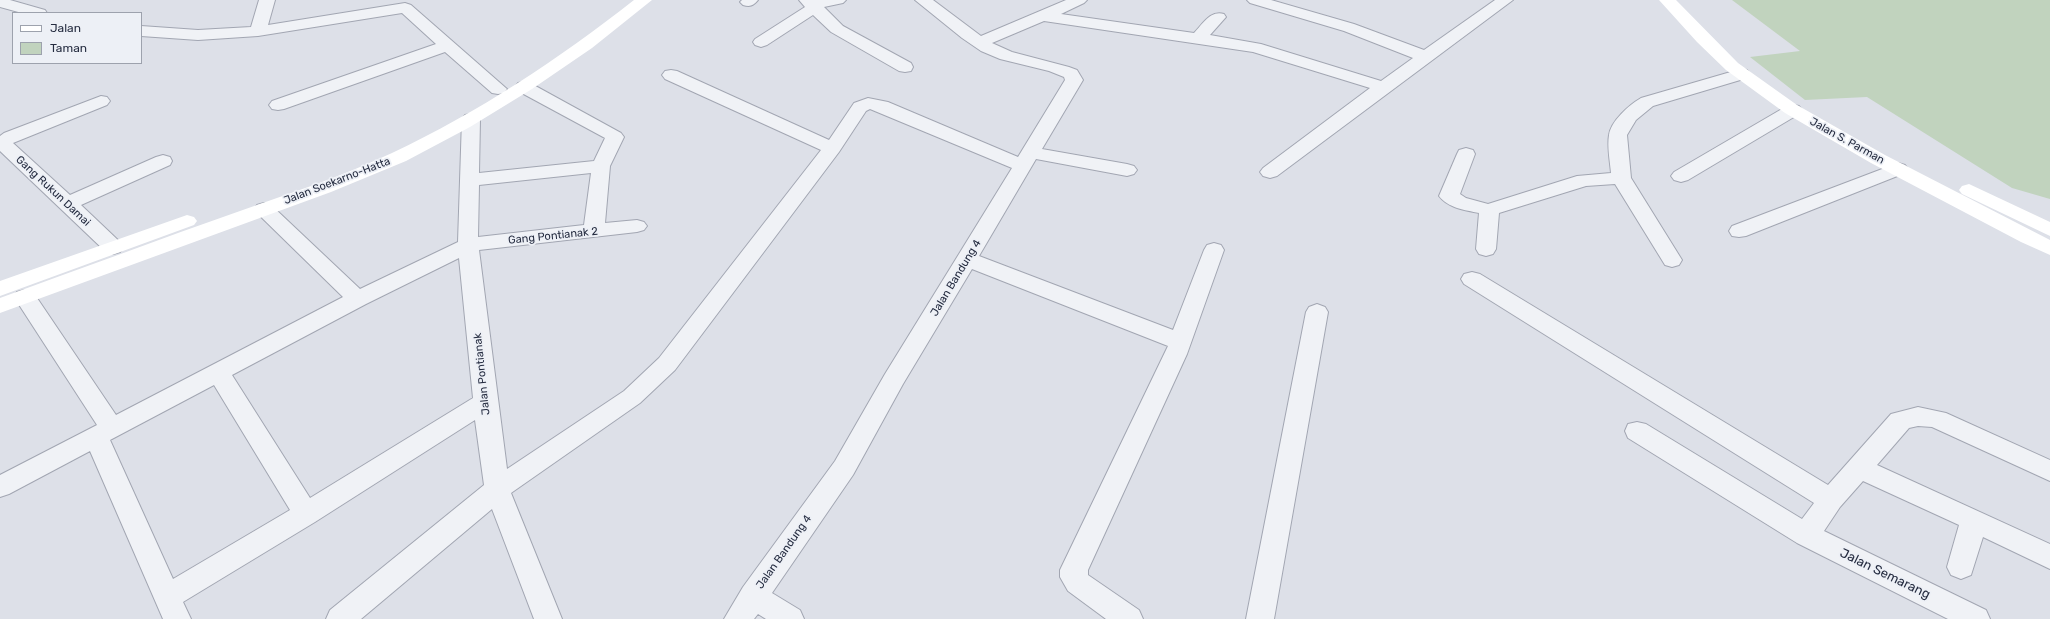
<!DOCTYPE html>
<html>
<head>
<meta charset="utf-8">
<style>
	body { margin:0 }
	#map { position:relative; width:2050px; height:619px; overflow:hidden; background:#dde0e8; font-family:Rubik,sans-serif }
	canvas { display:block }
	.legend { position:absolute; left:12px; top:12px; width:130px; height:52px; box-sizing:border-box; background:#edf0f6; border:1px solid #9da2ad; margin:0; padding:5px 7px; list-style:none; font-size:12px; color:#252c40 }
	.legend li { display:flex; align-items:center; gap:8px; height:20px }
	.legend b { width:20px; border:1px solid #9da2ad }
</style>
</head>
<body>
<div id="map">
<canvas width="2050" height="619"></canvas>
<ul class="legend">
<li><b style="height:5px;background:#fff"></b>Jalan</li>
<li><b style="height:11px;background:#c1d3be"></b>Taman</li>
</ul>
</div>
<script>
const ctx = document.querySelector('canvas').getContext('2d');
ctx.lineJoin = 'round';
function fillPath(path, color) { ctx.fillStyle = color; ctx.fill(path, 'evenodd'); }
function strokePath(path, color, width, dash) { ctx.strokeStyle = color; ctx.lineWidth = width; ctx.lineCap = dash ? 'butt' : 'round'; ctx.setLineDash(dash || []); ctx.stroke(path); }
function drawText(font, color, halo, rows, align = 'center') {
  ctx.font = font + ' Rubik,sans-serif'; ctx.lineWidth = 3.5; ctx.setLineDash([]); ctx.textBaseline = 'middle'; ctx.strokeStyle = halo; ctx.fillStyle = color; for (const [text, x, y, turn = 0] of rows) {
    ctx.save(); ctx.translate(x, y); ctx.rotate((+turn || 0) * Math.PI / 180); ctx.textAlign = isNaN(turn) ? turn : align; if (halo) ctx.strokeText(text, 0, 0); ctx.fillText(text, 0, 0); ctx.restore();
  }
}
fillPath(new Path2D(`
	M1732,0H2050V199L2012,188L1867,97L1805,100L1750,57L1800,51Z`), '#c1d3be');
const street = new Path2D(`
	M0,0H10L45,10L47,13H22L0,7Z
	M259,0H275L268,25L405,3L411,5L507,89L504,93L498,94L492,93L445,52L284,109L278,110L272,109L269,105L272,101L436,44L402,13L258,36L198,40L141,36V26L198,30L251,27Z
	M742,0H758C753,6 750,7 743,5L740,2Z
	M799,0H846L843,3L824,7L843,26L911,63L913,67L911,71L905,72L899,71L831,32L813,15L767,45L761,47L755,45L753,42L755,39L805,7Z
	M915,0H933L981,36L1066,0H1087L1084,3L1061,14L1194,33C1203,24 1210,10 1224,14L1226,17L1210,35L1261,44L1381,81L1413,58L1344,31L1250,3L1247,0H1271L1354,24L1424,50L1495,0H1513L1277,176L1270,178L1263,176L1260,172L1263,168L1370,88L1253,52L1044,21L992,43L1012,52L1069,67L1077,70L1083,80L1042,149L1127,164L1134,166L1137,170L1134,174L1127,176L1036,159L979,256L1173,330L1204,250L1207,245L1214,243L1221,245L1224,250L1187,354L1088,570V575L1139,610L1143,619H1106L1068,591L1060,577V570L1168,346L972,269L903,384L853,475L772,593L800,610L804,619H766L758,614L754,619H724L743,587L835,461L885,374L1012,168L870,109L866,111L839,152L675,370L640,403L511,493L562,619H534L492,509L361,619H326L330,610L484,485L475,420L315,522L183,602L191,619H163L90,451L9,494L0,497V475L97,425L14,297L17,292L25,290L33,292L116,415L343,297L257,213L254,209L257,205L264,203L271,205L360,289L458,242L462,119L465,115L471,114L477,115L480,119L479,173L594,161L605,138L518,91L515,87L518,83L524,82L530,83L621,133L624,137L610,166L605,223L637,220L644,222L647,226L644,230L637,232L479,250L507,469L624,391L659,358L821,150L665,79L662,75L665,71L671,70L677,71L829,140L854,103L868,98L888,102L1018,157L1065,80L1064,77L1049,71L1000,59L981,51L962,38ZM591,173L584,225L478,237L479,185ZM459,258L473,398L310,498L232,375L366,304ZM214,385L290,510L173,579L110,440Z
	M1741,69L1747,70L1750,74L1747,78L1653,106L1636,120L1627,135L1631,178L1682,260L1679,265L1672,267L1665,265L1615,184L1586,186L1499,213L1496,249L1493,254L1486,256L1479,254L1476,249L1479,213C1465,210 1448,208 1439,196L1457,154L1459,150L1466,148L1473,150L1475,154L1460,194L1466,198L1488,204L1577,176L1611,173C1610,161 1607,147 1609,135C1611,121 1629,105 1641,98Z
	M101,96L107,97L110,101L107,105L13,143L70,195L156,157L163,155L170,157L172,161L170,165L81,205L120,242L123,247L120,252L113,254L106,252L0,151V136L4,133Z
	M1793,105L1799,106L1802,110L1799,114L1688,180L1681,182L1674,180L1671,176L1674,172L1787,106Z
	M1898,163L1905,165L1908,169L1905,173L1746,236L1739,237L1732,236L1729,231L1732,226Z
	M1472,272L1480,274L1828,485L1891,414L1918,407L1946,413L2050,460V481L1932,427L1918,426L1909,428L1877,465L2050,544V569L1983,537L1971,575L1961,579L1951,575L1947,567L1959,525L1863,481L1840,507L1824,531L1986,610L1990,619H1948L1797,543L1628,438L1625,431L1628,424L1637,422L1646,424L1802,519L1814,503L1464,284L1461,279L1464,274Z
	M1317,304L1325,307L1328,312L1274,619H1246L1306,312L1309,307Z`);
strokePath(street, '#a2a6b2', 2);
fillPath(street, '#f0f2f6');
fillPath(new Path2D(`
	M634,0H652L592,48L532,89L470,127L406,161L331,192L0,313V298C80,269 160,239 240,211C291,193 343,176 392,153C479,112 559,59 634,0Z
	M1659,0H1676L1738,63L1797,105L1885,155L2050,240V255L2021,242L1871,163L1785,113L1726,70L1697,42Z
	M1969,184L2050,222V236L1962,194L1959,190L1962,186Z
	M187,215L194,217L197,221L194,225L0,296V281Z`), '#fff');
drawText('11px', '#252c40', '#edf0f6', [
	["Jalan S. Parman",1847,141,29],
	["Jalan Soekarno-Hatta",337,181,-21],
	["Gang Rukun Damai",53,191,43],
	["Gang Pontianak 2",553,236,-6],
	["Jalan Bandung 4",956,278,-59],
	["Jalan Pontianak",482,374,-96],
	["Jalan Bandung 4",784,552,-55]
]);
drawText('13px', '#252c40', '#edf0f6', [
	["Jalan Semarang",1885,574,26]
]);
</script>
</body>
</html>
